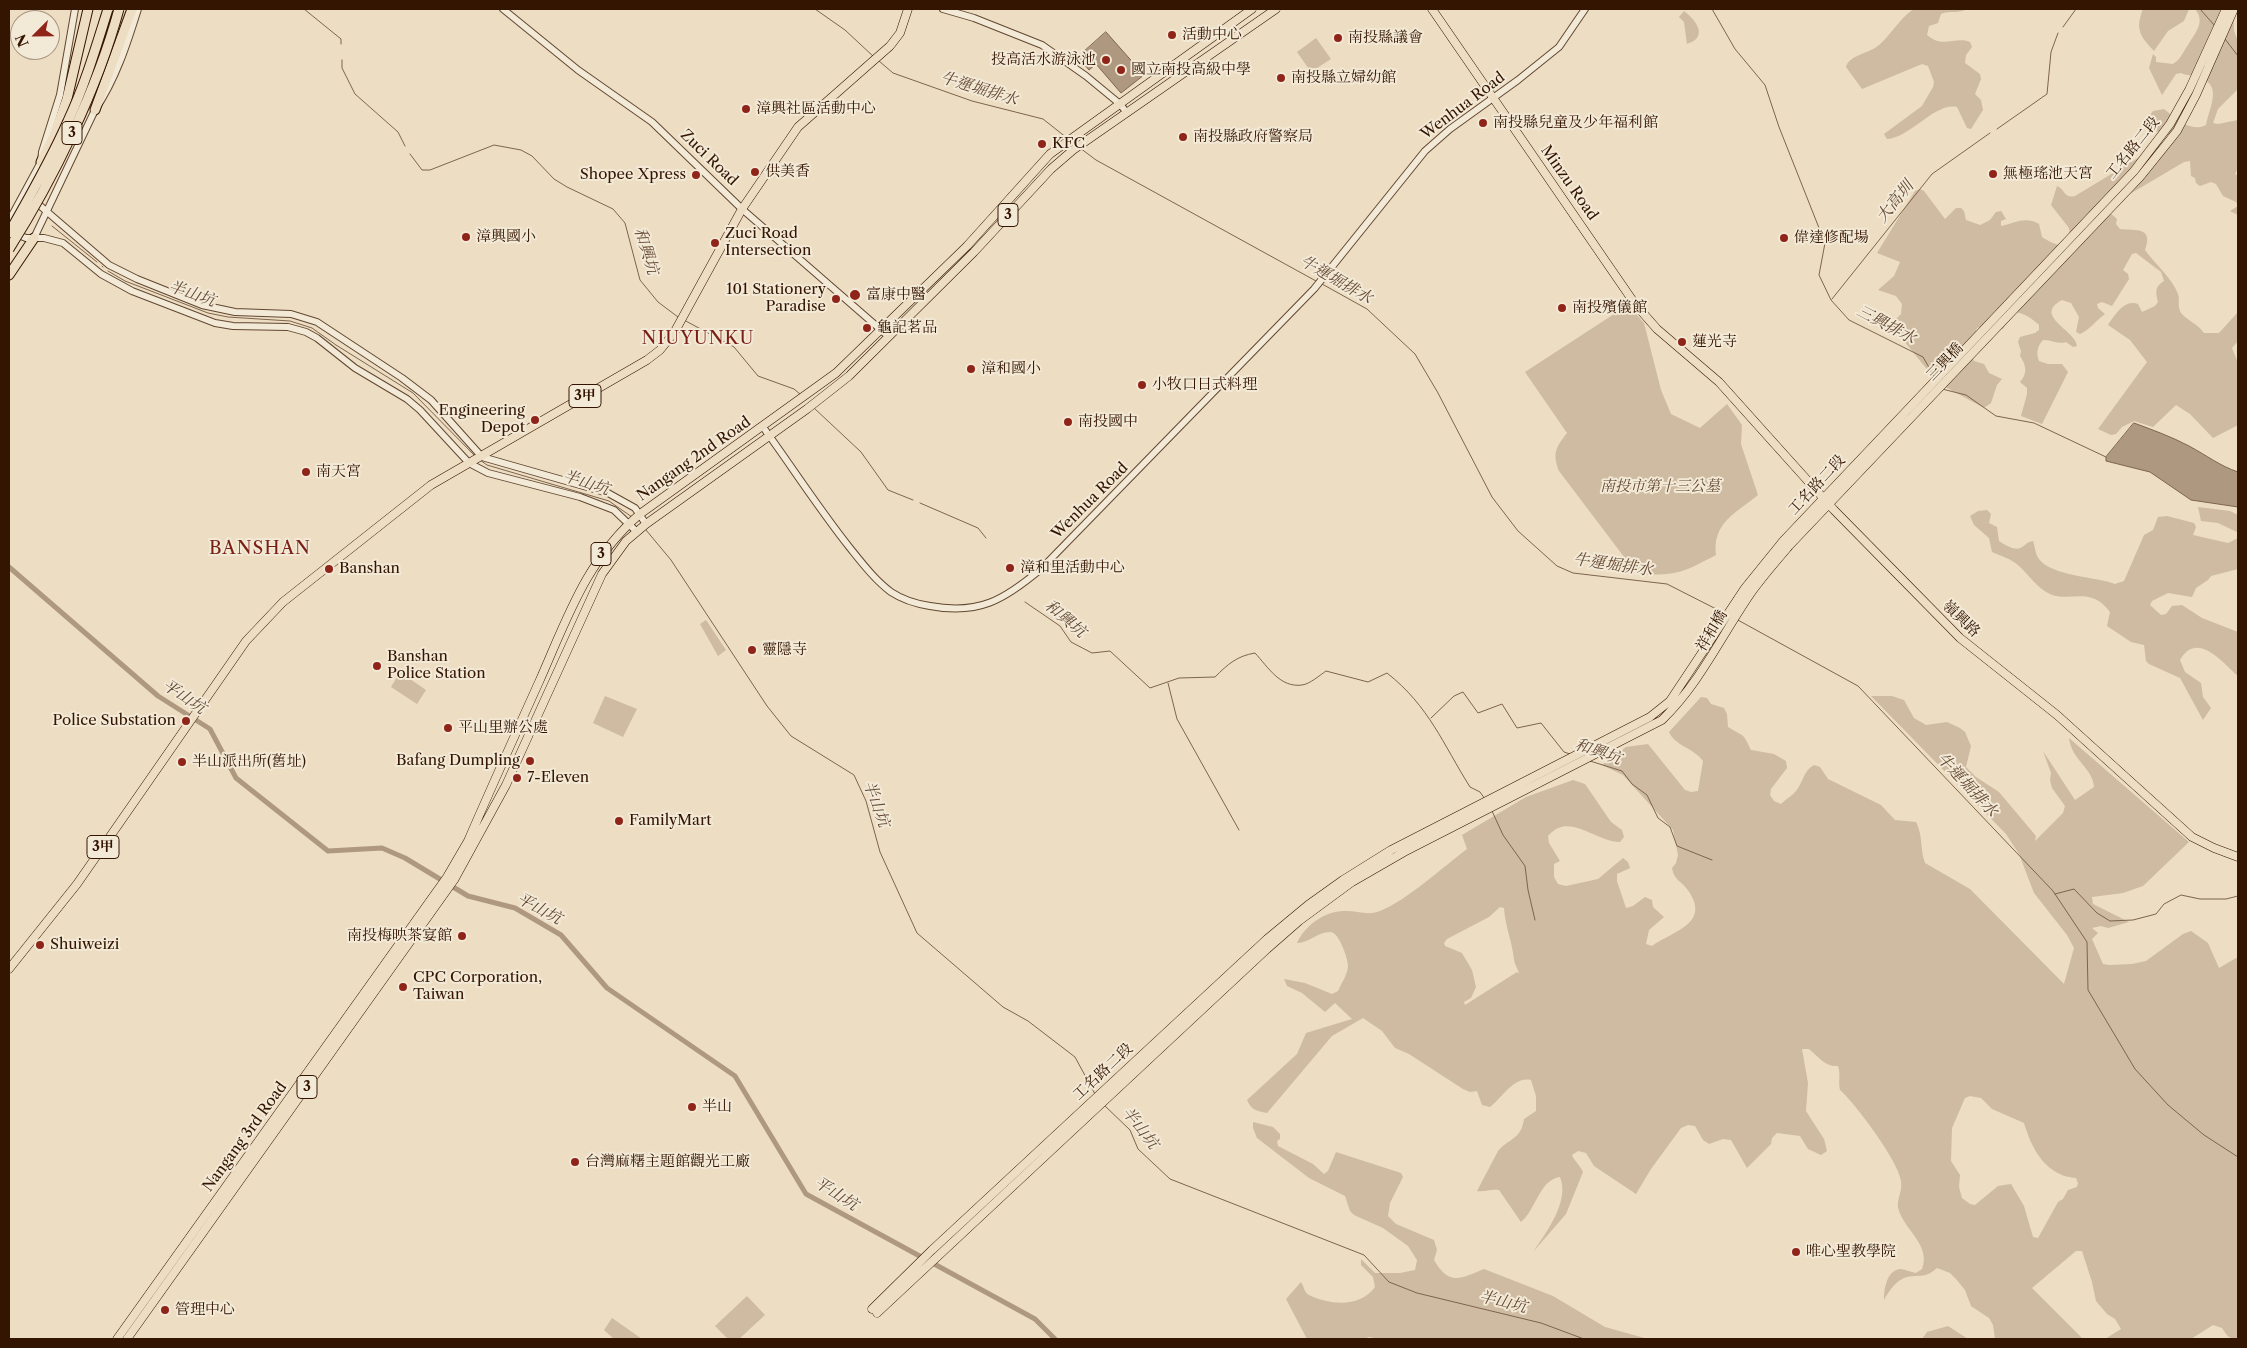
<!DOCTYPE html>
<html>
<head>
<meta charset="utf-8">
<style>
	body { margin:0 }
	#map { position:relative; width:2247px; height:1348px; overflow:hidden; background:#edddc2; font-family:"Libre Caslon Text",serif }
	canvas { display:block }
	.frame { position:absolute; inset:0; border:10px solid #341501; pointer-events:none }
	.north { position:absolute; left:10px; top:10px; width:50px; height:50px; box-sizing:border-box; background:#f3e9d7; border:1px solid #a79481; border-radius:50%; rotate:247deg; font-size:14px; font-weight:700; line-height:20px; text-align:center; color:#341501 }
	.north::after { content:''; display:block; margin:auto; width:18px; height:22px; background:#8f2418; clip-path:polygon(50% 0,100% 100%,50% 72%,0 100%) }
</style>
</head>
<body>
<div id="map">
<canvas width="2247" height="1348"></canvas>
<div class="frame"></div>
<div class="north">N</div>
</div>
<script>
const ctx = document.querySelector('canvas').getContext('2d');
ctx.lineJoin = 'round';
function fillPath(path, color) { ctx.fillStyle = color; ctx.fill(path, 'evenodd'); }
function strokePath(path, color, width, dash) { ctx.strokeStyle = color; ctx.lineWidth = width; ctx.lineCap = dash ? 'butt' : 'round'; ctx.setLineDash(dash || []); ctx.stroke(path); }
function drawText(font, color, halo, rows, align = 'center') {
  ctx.font = font + ' "Libre Caslon Text","Noto Serif TC",serif'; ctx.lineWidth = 4; ctx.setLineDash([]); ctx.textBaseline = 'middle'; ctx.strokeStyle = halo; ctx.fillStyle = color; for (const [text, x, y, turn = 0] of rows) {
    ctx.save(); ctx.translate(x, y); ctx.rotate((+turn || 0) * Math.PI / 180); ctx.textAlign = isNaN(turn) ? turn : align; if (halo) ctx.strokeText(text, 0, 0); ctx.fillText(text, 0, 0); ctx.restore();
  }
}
fillPath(new Path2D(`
	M1914,9H1967C1959,14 1950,10 1941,14L1938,23L1929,26L1927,35C1943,49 1955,36 1970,42L1972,47L1966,55L1965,63L1980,74L1981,79L1975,94L1981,100L1983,110L1971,129L1967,128L1957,107C1935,102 1910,138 1887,139L1884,134L1922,106L1933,87L1934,82L1928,66L1922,64L1862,89L1846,67C1849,56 1865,54 1875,48C1888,40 1899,18 1914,9Z
	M2143,9H2189L2184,21L2168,31L2154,51C2140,36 2135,29 2143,9Z
	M2195,9H2233L2234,31L2238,41V89L2218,109L2213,123L2218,124L2238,120V168L2235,174L2238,176V215L2230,211L2238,206L2236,202L2223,196L2216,184L2211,182L2200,186L2196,183L2195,178L2191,176L2190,161L2184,162L2113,204L2109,212L2117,219L2116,224L2120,229C2135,231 2154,226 2145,250C2155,264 2172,278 2178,294C2180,301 2177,306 2181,313C2188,321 2198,324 2204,333H2219L2238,312V341L2232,348L2238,363V425L2213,438L2190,414L2176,405L2153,427L2134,421L2122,427L2116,434L2111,435L2098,429L2147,362L2130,340L2108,325C2115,315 2124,299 2138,304L2142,312L2155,306L2158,302C2156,293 2154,287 2164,281L2161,272L2136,253L2132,254L2123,270L2128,274L2129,279L2112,306L2102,302L2097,304L2098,308L2105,314C2095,321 2091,329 2080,334L2076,332L2079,317L2071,303L2062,300C2032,316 2076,330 2077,346L2073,347L2066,342C2058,345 2051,339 2043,340C2037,347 2036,353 2039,361L2048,364H2062L2068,372L2042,424L2021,416L2027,394V388L2020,382C2028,373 2026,365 2020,356L2021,351L2018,342L2020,337L2035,333L2039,330V325C2033,319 2020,310 2012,313L2003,329H1998L1990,323L1977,328L1971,346L1972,356L1974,361L1984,364L1989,373L2002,379L1997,385L1991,403L1984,408L1938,383L1900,336L1890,333L1887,328L1901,314L1902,304L1896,296L1878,290L1894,276L1900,262L1877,253L1915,191L1920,189L1924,191L1945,219L1956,208H1961L1964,211L1966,220L1980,225L1990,220L1996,212L2001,211L2006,219L2001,221V226C2016,223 2025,216 2039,224L2042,237C2049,242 2062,248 2070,245L2069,228L2051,205L2057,186C2065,189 2064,199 2075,196L2176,135L2154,131L2150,115L2153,111L2164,109C2175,118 2191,133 2206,125C2209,108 2223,85 2200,78C2193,75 2188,76 2181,73L2176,74L2162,95L2149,68L2153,54L2156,57V62L2173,64C2181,59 2183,52 2188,45C2195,33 2206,22 2195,9Z
	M1684,11C1696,20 1709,37 1687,44L1684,22L1679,17Z
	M1316,38L1331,59L1311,72L1297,52Z
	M1628,305L1644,323L1661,390L1671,414L1700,428L1727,404L1742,425L1741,444L1758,495C1736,513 1712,523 1716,555C1682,573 1676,576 1637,574L1559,471C1552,453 1556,447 1567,433L1525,372Z
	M2198,507L2230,511L2238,515V535L2237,532L2218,523L2201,521Z
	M1987,510L1991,514L1989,523L1997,527L1999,541C2005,545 2016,552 2022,547C2027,544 2027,542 2033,541C2035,546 2035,554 2039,559C2051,576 2097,577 2115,584L2124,581L2144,535L2153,530L2158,517L2167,516L2194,523L2196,527L2193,535L2228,543L2238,538V569L2211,576L2208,580L2196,588L2192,597L2168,593L2152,601L2150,605L2161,615L2166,614L2172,606L2182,605L2202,618L2238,632V676C2223,663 2197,630 2180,660L2185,672L2201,683L2203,697L2211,708L2203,720L2180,678L2149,664L2146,661L2144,645L2131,642L2107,626L2110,612C2090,585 2070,603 2050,594C2037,588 2030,576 2019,566C2012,559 2001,556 1992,552L1989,538L1974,525L1970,516L1978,511Z
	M706,620L726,650L718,656L700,624Z
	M400,672L426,690L417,704L391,687Z
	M605,696L637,709L623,737L593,723Z
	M1871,696H1892L1904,700L1914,718L1926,725L1947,722L1960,728L1965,732L1971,746L1966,767L1976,777L1999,792L2036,836L2035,841L2063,813L2065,806L2052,788L2050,780L2051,773L2043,751L2075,800L2094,787C2093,768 2072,761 2069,738L2189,842L2143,886L2123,893L2092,897L2093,904L2129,922L2108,928L2101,926L2092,928L2098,933L2092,939L2103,964L2109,965L2132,964L2146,961L2183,934L2191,931L2208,943L2219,968L2238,957V1339C2229,1339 2227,1336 2222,1328L2213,1325L2191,1339H2105L2121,1329L2115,1319L2107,1314L2096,1301L2092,1282L2082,1251H2076L2032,1288L2083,1339H1995L1993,1325L1989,1318L1971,1306L1965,1290L1956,1279L1950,1273L1937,1268C1924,1279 1922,1274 1907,1277C1896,1280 1889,1291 1884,1300C1884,1290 1886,1271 1900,1269C1904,1269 1911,1272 1916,1273L1922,1269C1931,1246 1906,1231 1899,1211C1895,1201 1903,1192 1901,1181C1899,1162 1855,1103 1840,1090C1838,1082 1841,1075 1838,1066C1825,1067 1819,1057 1809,1049H1802L1808,1083L1806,1111L1824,1139L1827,1151L1821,1155L1808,1149L1800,1136L1777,1133L1772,1138L1771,1144L1747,1168L1731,1140L1723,1139L1709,1144L1703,1140L1695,1126L1688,1125L1681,1128L1651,1169L1636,1194L1594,1166L1586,1153L1578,1151L1572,1155C1575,1162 1580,1165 1583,1172L1566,1214L1533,1252C1546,1233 1570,1201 1560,1177C1539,1180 1536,1210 1521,1222L1499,1190C1490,1189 1485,1192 1477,1191L1498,1151C1509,1138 1521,1140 1524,1119L1536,1111V1096L1531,1080C1514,1076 1503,1097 1490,1107L1482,1105L1477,1091L1470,1092L1463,1089L1409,1054L1395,1048L1382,1031L1363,1018L1332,1036L1267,1113C1257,1111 1251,1110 1247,1100L1297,1054L1306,1033L1352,1019L1335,1003L1325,1012L1302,993L1287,986L1284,979L1305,983L1332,994L1338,991C1341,984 1348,974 1348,966C1348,958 1339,933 1331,932C1318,931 1310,943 1297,943C1305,925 1326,910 1346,911C1358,911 1368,916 1380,911C1406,901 1443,867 1467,849L1462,835L1526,797L1573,780L1585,784L1611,822L1622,830L1624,837L1620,842C1595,842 1569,811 1548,836L1549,843L1560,861L1554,864V877L1558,884L1566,886L1598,879L1623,858L1628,862L1630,868L1617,874V881L1626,908L1633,906L1645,897L1652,900L1653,907L1664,917L1649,930L1646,944L1652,946C1675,930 1712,923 1687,889C1681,881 1674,880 1672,868L1676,863L1678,855L1673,830L1623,775L1602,765L1626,747L1648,744L1685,790L1691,792L1698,791L1703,761C1694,748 1675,746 1669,732L1701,697L1707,698L1711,704L1724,708L1727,714L1728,727C1745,738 1742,731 1751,750L1774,754L1786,761L1787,768L1771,789L1770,795L1774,801L1781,804C1786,799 1792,796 1796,791C1804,781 1803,771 1814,765L1820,767L1828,779L1881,805L1895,820L1916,822C1923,835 1920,850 1925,863L1970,889L2064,984L2074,948L2067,935L2034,893L2019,854L2006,834ZM1500,907L1504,908C1505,926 1512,941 1514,959C1514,964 1518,968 1519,974L1517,972L1465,1005L1464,1002L1471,998L1476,987L1472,970L1462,953L1445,946L1444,943L1447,939L1489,917ZM1970,1096L1981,1098L1992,1109L2024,1123C2030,1143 2040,1165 2060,1174C2065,1177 2070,1177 2076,1178L2078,1183L2077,1187L2068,1190L2063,1199L2058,1202L2038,1238L2033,1237L2024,1206L2011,1184L1998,1186L1975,1205L1970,1204L1962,1198L1959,1187L1960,1175L1951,1161L1952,1128L1965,1098Z
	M1253,1122L1273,1127L1280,1134V1139L1277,1141L1278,1146L1313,1164L1324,1174L1328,1171L1336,1152L1401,1173L1403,1177L1390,1203L1388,1216L1396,1224L1434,1240L1437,1250L1434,1260C1449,1286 1460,1279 1484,1269L1553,1296L1605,1327L1648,1339H1380L1369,1337L1363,1339H1307L1286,1299L1301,1282C1304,1286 1304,1293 1309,1295C1330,1305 1360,1308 1375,1287L1373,1277L1361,1265V1259L1375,1273H1400L1415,1270L1417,1260L1408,1246L1383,1228L1354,1215L1350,1211L1345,1196L1309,1178L1257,1138L1253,1128Z
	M747,1296L765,1315L739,1339H728L715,1326Z
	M612,1318L642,1339H614L604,1330Z
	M1948,1326L1968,1339H1922L1927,1332Z`), '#cebba1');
const water = new Path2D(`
	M1106,32L1144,75L1121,93L1096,64L1089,70L1078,57Z
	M2134,423C2153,430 2172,437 2189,446C2206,455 2220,466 2238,472V507L2191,500L2150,472L2106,461V457Z`);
fillPath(water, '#ae9980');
strokePath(water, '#7d644d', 1);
strokePath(new Path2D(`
	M304,9L341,39V44
	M815,9L845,30L874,57
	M1712,9L1735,49L1765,85L1779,127L1825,243L1819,275L1831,300L1849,320L1923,357L1935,378
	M2200,9L2215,26
	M2063,27L2076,9
	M2225,39L2238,56
	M342,60V68L355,94L398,132L405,146
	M879,61L893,73L972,101L1043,119L1067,138
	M1997,129L2047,94L2051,52L2058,33
	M1080,148L1096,160L1316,281
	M410,154L422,170H430L494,145L521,150L532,156L554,179L567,187L613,209L625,223L640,280L658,302L678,317
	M52,226L97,262
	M102,266L103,267
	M108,271L125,281L208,313L228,317L290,321L312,328L336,345L413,393L475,456
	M1322,284L1367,309L1415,354L1438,393L1492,497L1518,531L1557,566L1573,573L1667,584L1724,613
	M1832,299L1932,174L1990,133
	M684,320L734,347L758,376L794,389L800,394
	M1942,389L1966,395L1996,416L2034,423L2106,457
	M814,408L861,452L888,490L913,500
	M480,460L487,465L609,501L632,517
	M920,503L978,528L986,538
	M646,530L671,560L767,706L791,736L854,775L866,801L880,852L917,933L1003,1007L1028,1021L1075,1057L1095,1094
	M1025,602L1060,626L1071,642L1092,653L1110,651L1150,688L1179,678L1215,677C1228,664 1237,656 1255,653C1268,667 1280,688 1302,685C1310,684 1320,675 1326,671L1368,682L1387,673C1429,706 1443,744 1470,787L1480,792L1485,799
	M1736,619L1858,686L2053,891L2087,942L2088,990L2135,1069L2168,1105L2204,1135L2238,1157
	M1168,683L1177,719L1239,830
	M1431,718L1454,696L1463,692L1478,713L1502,704L1517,728L1541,723L1564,752L1570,754
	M1590,761L1622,771L1632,784L1647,795L1658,818L1670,827L1677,846L1712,860
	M1492,811L1503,835L1525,866L1528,890L1535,920
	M2055,894L2074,889L2097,913L2110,921L2133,920L2156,914L2164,904L2181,895L2200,899H2226L2238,896
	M1104,1105L1130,1130L1138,1149L1170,1179L1364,1255L1389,1282L1417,1293L1541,1323L1584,1339`), '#7d644d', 1);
strokePath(new Path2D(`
	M9,567L158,696L210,729L236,778L328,851L382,848L405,858L468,896L515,908L561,935L607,988L735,1076L806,1194L1035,1319L1055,1339`), '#ae9980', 5);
const minor = new Path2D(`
	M503,9L578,70L652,122L742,209L888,336
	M943,9L974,18L1042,45L1086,76L1120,104L1127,113
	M19,203L38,204L109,265L137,279L202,305L235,312L291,314L317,322L402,378L431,400L482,457L608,493L635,508L646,524
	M9,221L41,162L42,152L60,95L75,9
	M16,234L26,238H44L63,243L101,274L132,291L215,323L233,326L288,327L306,332L317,338L355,368L407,399L420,410L469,463L488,473L580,497L614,510L636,531
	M34,238L95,110C116,79 127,44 138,9
	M763,427C792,467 819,509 850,548C862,563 875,580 891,592C903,600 917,604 930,606C979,615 1004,600 1041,569L1314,289L1425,151L1450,129L1518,80L1559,47L1585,9`);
const major = new Path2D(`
	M1432,9L1635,304L1657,329L1719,382L1834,510L1960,638L2057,715L2192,837L2214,848L2238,857
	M9,969L77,884L246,641L283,602L431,485L647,360L660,350L674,333L742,209L798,127L890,46L900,33L908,9
	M872,1309L932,1250L1156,1042L1267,939L1308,905L1343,880L1391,850L1650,717L1670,701L1745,588L1783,541L2134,171L2170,124L2189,90L2226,9
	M877,1313L1267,949L1299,921L1352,882L1404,852L1662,720C1701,682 1722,634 1753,590C1764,575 1777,560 1789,546L2140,177L2177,131L2196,95L2234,9
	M117,1339L447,877L468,841C491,788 515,735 539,682C567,619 586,560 640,514L836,373L967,246L1050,154L1252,9
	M127,1339L454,880L506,785L602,574L626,541L646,524L807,409L849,376L974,252L1051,169L1073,150L1276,9`);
const highway = new Path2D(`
	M95,110L132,9
	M41,162L54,136L67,99L88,9
	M9,275L34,238`);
strokePath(minor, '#624731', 8);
strokePath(major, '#341501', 9);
strokePath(highway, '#341501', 11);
strokePath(minor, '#f3e9d7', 6);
strokePath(major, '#edddc2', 8);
strokePath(highway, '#edddc2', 9);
const highwayBridge = new Path2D(`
	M9,233C30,196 51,160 68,121C85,85 96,47 108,9
	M9,249C54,178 97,90 119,9`);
strokePath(highwayBridge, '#341501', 11, []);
strokePath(highwayBridge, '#edddc2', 9);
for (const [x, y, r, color] of [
	[1172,35,5,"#8f2418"],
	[1338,38,5,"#8f2418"],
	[1106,60,5,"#8f2418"],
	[1121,70,5,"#8f2418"],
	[1281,78,5,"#8f2418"],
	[746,109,5,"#8f2418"],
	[1483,123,5,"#8f2418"],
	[1183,137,5,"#8f2418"],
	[1042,144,5,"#8f2418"],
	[755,172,5,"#8f2418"],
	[1993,174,5,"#8f2418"],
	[696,175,5,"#8f2418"],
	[466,237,5,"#8f2418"],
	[1784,238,5,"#8f2418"],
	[715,243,5,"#8f2418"],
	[855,295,6,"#8f2418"],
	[836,299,5,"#8f2418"],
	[1562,308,5,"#8f2418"],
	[867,328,5,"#8f2418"],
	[1682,342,5,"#8f2418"],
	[971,369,5,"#8f2418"],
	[1142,385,5,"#8f2418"],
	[535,420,5,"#8f2418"],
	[1068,422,5,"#8f2418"],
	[306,472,5,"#8f2418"],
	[1010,568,5,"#8f2418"],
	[329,569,5,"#8f2418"],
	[752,650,5,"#8f2418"],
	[377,666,5,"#8f2418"],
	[186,721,5,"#8f2418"],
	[448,728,5,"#8f2418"],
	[530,761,5,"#8f2418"],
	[182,762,5,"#8f2418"],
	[517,778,5,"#8f2418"],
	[619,821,5,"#8f2418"],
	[462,936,5,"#8f2418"],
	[40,945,5,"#8f2418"],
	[403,987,5,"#8f2418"],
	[692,1107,5,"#8f2418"],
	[575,1162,5,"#8f2418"],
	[1796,1252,5,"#8f2418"],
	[165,1310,5,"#8f2418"]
]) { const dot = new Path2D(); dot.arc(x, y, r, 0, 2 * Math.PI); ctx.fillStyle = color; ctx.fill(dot); strokePath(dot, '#f3e9d7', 2); }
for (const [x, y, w] of [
	[72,133,20],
	[1008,215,20],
	[585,396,32],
	[601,554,20],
	[103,847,32],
	[307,1087,20]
]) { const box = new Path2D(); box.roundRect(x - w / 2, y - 11.5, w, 23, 4); ctx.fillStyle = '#f3e9d7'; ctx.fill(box); strokePath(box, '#341501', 1); }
drawText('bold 14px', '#341501', null, [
	["3",72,133],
	["3",1008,215],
	["3甲",585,396],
	["3",601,554],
	["3甲",103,847],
	["3",307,1087]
]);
drawText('15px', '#341501', '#f3e9d7', [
	["活動中心",1182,35],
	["南投縣議會",1348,38],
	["投高活水游泳池",1096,60,"right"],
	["國立南投高級中學",1131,70],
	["南投縣立婦幼館",1291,78],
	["漳興社區活動中心",756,109],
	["南投縣兒童及少年福利館",1493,123],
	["南投縣政府警察局",1193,137],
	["KFC",1052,144],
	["供美香",765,172],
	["無極瑤池天宮",2003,174],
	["Shopee Xpress",686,175,"right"],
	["Zuci Road",725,234],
	["Intersection",725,251],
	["漳興國小",476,237],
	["偉達修配場",1794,238],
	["101 Stationery",826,290,"right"],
	["Paradise",826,307,"right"],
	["富康中醫",866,295],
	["南投殯儀館",1572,308],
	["龜記茗品",877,328],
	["蓮光寺",1692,342],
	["漳和國小",981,369],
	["小牧口日式料理",1152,385],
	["Engineering",525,411,"right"],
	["Depot",525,428,"right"],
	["南投國中",1078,422],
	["南天宮",316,472],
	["漳和里活動中心",1020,568],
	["Banshan",339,569],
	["靈隱寺",762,650],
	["Banshan",387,657],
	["Police Station",387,674],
	["Police Substation",176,721,"right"],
	["平山里辦公處",458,728],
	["Bafang Dumpling",520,761,"right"],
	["半山派出所(舊址)",192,762],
	["7-Eleven",527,778],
	["FamilyMart",629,821],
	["南投梅映茶宴館",452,936,"right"],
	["Shuiweizi",50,945],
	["CPC Corporation,",413,978],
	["Taiwan",413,995],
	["半山",702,1107],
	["台灣麻糬主題館觀光工廠",585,1162],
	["唯心聖教學院",1806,1252],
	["管理中心",175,1310]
], 'left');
drawText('15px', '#341501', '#f3e9d7', [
	["Wenhua Road",1463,106,-37],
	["工名路二段",2133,148,-51],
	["Zuci Road",709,158,44],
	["Minzu Road",1569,183,55],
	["三興橋",1945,362,-46],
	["Nangang 2nd Road",694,459,-35],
	["工名路二段",1817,485,-47],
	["Wenhua Road",1090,501,-45],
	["嶺興路",1961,619,44],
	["祥和橋",1712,631,-59],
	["工名路二段",1103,1072,-43],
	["Nangang 3rd Road",245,1137,-54]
]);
drawText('italic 15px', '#624731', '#f3e9d7', [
	["南投市第十三公墓",1660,487]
]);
drawText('italic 16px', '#654a34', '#f3e9d7', [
	["牛運堀排水",979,89,17],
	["大高圳",1895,202,-51],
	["和興坑",646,251,73],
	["牛運堀排水",1336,280,30],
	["半山坑",192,294,19],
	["三興排水",1886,325,28],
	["半山坑",586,483,18],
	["牛運堀排水",1613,565,8],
	["和興坑",1065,619,40],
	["平山坑",184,697,34],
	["和興坑",1598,752,19],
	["牛運堀排水",1967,785,47],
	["半山坑",876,804,70],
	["平山坑",539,909,28],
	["半山坑",1140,1128,52],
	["平山坑",836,1194,32],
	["半山坑",1503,1302,14]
]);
ctx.letterSpacing = '1px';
drawText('18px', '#7a1f14', '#f3e9d7', [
	["NIUYUNKU",698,339],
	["BANSHAN",260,549]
]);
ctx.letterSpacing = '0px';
</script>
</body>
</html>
